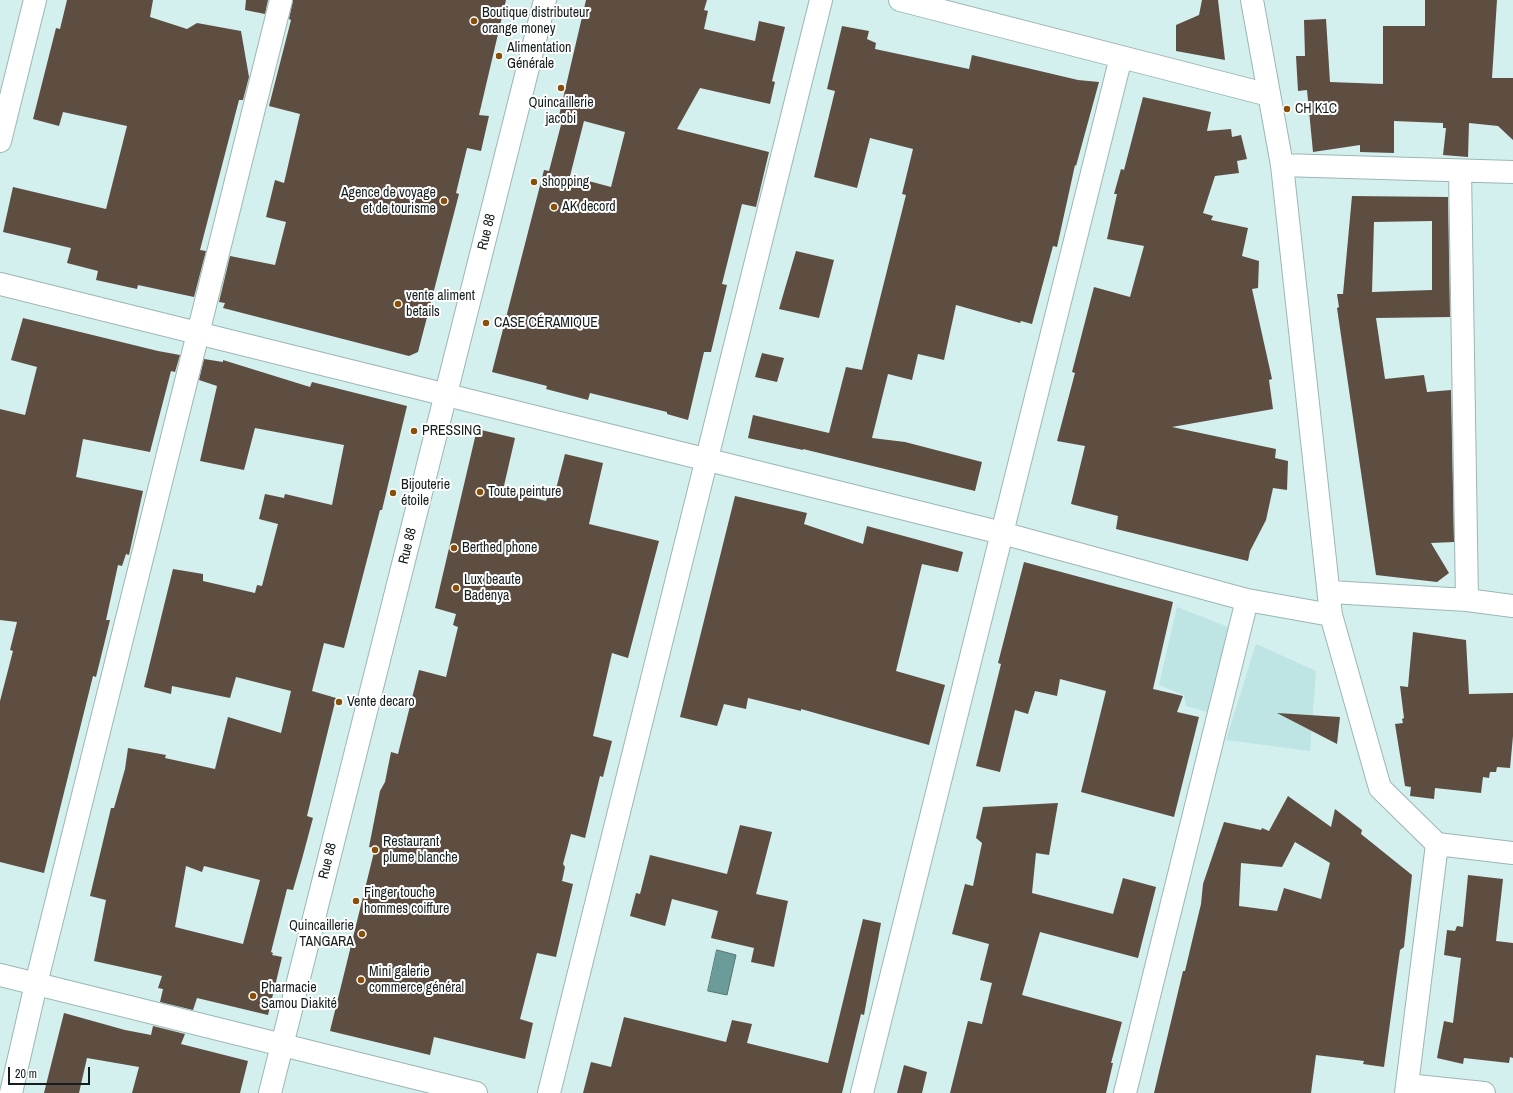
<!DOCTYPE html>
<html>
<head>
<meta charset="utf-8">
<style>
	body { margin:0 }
	#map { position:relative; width:1513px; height:1093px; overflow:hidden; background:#d3efee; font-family:"Archivo Narrow",sans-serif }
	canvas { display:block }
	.scale { position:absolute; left:8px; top:1067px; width:82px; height:18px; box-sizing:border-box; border:2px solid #141e1e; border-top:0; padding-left:5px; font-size:12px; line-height:14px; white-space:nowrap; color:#141e1e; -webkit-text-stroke:3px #fff; paint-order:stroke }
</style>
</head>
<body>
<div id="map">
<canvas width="1513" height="1093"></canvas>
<div class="scale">20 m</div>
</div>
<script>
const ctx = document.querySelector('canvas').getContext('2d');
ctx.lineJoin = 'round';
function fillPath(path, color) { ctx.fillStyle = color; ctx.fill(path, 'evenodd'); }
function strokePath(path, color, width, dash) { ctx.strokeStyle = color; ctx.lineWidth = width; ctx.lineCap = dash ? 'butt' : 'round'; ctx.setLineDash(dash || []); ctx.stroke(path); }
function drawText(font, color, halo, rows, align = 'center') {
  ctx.font = font + ' "Archivo Narrow",sans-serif'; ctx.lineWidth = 4; ctx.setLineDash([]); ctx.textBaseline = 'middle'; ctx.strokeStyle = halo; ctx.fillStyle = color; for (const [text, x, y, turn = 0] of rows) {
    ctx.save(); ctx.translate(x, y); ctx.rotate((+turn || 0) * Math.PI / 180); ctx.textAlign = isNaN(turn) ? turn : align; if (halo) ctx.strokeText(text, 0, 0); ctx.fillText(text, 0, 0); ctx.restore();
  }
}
fillPath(new Path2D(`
	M1177,607L1236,630L1211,713L1186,706L1184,695L1159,685Z
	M1256,644L1316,671L1310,751L1226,740Z`), '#bee5e3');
const water = new Path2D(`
	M717,950L736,955L727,995L708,991Z`);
fillPath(water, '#6c9c9a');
strokePath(water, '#527675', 1);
fillPath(new Path2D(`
	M67,0H153L150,17L187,29L197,23L241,31L249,77L243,100H239L200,250L206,251L194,297L138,285L137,289L96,280L98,271L67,263L71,248L3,232L13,187L106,209L127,126L63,112L59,126L33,119L56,28L60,29Z
	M246,0H268L265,14L245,10Z
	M293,0H506L479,115L489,116L481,151L467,148L456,193L459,194L418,352L409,356L223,308L225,303L219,302L230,256L275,265L286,222L266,217L275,180L284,183L300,114L269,106L291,20L289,19Z
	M586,0H707L704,10L708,11L704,29L755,41L759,21L785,27L772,81L775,82L770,104L700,88L677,129L769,152L756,207L742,204L722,284L727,285L711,352H704L688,420L667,414V412L590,393L588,400L546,389L547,386L492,372L544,170L549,171L562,121L558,120ZM584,121L625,132L611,187L570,176Z
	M1202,0H1218L1225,60L1176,51V25L1199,15Z
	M1425,0H1497L1492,78H1513V140L1498,126L1469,123L1468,157L1443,155L1446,128H1443V123L1394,121V153L1360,152V145L1313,152L1307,90L1298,91L1296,56H1305L1304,20L1326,19L1330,82L1383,84V26H1425Z
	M842,26L869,31L867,39L876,43L875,49L969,69L972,55L1078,80L1099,82L1076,166L1075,165L1057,247L1053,246L1032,324L1021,321L1020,323L956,305L944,360L918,354L912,380L888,374L872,438L905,442L982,462L975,491L803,449V450L748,438L753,415L829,433L846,367L862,370L906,195L902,194L913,149L870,138L857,188L814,177L835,91L827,89Z
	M1143,97L1211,112L1207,131L1231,129L1232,137L1241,135L1247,159L1237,161L1239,173L1215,176L1203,213L1213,216L1211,220L1248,228L1242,256L1259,261L1258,288L1252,289L1272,379L1269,380L1273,409L1172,427L1276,449L1275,458L1288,461L1287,490L1273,488L1266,520L1250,551L1248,561L1116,529L1118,516L1071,504L1085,446L1057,441L1075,373L1072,372L1094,287L1130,297L1144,246L1107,239L1117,194H1114L1121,169L1124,170Z
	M1352,196L1448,197L1450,317L1376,318L1385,379L1424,375L1427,392L1451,390L1454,542L1431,543L1449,573L1437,582L1376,575L1337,308L1339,307L1337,294H1343ZM1432,221V290L1372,292L1374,222Z
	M796,251L834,260L819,318L779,309Z
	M23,318L158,351L180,355L175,372L171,371L150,452L83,439L76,477L143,491L129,555L126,554L122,566L118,565L106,620H110L96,677L93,676L44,873L0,862V701L13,651L10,650L17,622L0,620V409L25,415L37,367L11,360Z
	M762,353L784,358L777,382L755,377Z
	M204,359L223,362V360L310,387L312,382L407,406L382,510H380L344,648L324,643L312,691L336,698L307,816L313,818L302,859L293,890L287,889L271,952L273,953L272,955L282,957L268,1015L197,998L193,1010L160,1002L163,989L158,988L162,976L94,961L106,900L90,896L111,808H114L125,769L128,748L166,755L165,758L215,769L228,717L281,733L291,691L236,677L230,698L172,686L171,694L144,687L173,569L203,574V581L255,593L257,585L262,586L278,524L259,519L265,494L284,498L285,494L332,505L344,445L255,428L244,470L200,461L217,386L199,380ZM186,866L202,872L204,866L260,880L243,944L175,927Z
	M477,429L515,438L503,490L546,501L550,489H556L565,454L603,463L589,524L659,541L628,658L612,653L593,736L612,741L603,777L600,776L585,838L571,834L563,864L565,867L562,881L573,884L556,957L537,953L520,1019L533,1023L525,1059L434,1037L430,1055L330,1031L375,848L369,847L380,791L385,782L391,752L398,754L419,670L446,677L458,627L453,625L456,614L435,608Z
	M735,496L807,513L804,524L863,544L867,526L963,552L958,572L922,564L896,671L945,685L929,745L801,709V711L748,698L746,709L724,704L717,726L680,717Z
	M1024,562L1173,602L1153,689L1183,696L1177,712L1199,717L1174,817L1081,792L1106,691L1060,679L1057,696L1035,691L1028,714L1015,710L1000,772L976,766L1001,664L998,663Z
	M1413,632L1466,640L1469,694L1513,693V736L1510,768L1497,767L1496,772H1490L1489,778L1483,777L1481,793L1435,788L1434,799L1410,796L1411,787L1405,786L1395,724L1403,723L1402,719L1404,718L1400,686L1408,687Z
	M1277,713L1340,717L1337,744Z
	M1288,796L1331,827L1335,809L1362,830L1361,834L1412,875L1404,947L1400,950L1384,1067L1363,1064L1364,1061L1316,1055L1311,1093H1154L1183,971H1185L1194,933L1201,904L1203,884L1224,822L1261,830L1262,828L1269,831ZM1295,842L1330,863L1321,899L1284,888L1277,911L1239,906L1241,863L1282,867Z
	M1058,803L1049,855L1036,853L1032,893L1113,914L1123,878L1156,887L1138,958L1040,932L1022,995L1122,1022L1111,1063H1113L1106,1093H950L968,1021L982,1024L992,983L980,980L989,944L952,934L965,884L973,886L982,843L976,838L983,807Z
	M740,825L772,832L756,894L788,901L774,967L751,962L754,948L711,938L718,911L672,899L665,926L630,916L636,893L640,894L650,855L727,874Z
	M1468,875L1503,879L1496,941L1513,943V1058L1510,1057L1509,1063L1464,1058L1463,1064L1437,1058L1444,1021L1453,1023L1461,958L1444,955L1447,930L1455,931L1457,926L1463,927Z
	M863,919L881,923L864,1015L861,1014L842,1093H583L591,1062L611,1067L624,1017L726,1042L732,1020L752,1024L747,1043L828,1063Z
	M64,1013L125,1030L151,1035L153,1026L185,1034L181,1044L248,1061L240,1093H132L139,1067L87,1058L79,1093H44Z
	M904,1065L927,1072L922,1093H897Z`), '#5e4e41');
const street = new Path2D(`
	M900,0L1269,95
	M1252,0L1282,165L1331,615L1380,788L1437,844L1513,853
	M0,141L35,0
	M1282,165L1513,172
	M1460,171L1467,600
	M0,284L1002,533L1247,600L1331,615
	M1330,592L1467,600L1513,606
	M0,975L476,1093
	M1407,1085L1484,1093
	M11,1093L36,984L281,0
	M549,1093L821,0
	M862,1093L1121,57
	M1125,1093L1247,600
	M1406,1093L1437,844`);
const secondary = new Path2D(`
	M270,1093L545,0`);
strokePath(street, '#9bb6b5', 24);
strokePath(secondary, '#9bb6b5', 24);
strokePath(street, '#fff', 22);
strokePath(secondary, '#fff', 22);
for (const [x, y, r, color] of [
	[474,21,4,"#894f08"],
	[499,56,4,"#894f08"],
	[561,88,4,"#894f08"],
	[1287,109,4,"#894f08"],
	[534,182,4,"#894f08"],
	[444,201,4,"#894f08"],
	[554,207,4,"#894f08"],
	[398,304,4,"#894f08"],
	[486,323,4,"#894f08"],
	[414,431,4,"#894f08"],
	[480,492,4,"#894f08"],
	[393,493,4,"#894f08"],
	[454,548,4,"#894f08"],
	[456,588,4,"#894f08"],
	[339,702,4,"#894f08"],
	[375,850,4,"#894f08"],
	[356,901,4,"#894f08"],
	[362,934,4,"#894f08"],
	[361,980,4,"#894f08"],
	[253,996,4,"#894f08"]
]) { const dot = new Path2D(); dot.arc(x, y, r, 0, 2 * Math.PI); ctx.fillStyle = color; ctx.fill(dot); strokePath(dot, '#fff', 1.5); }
drawText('14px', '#141e1e', '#fff', [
	["Boutique distributeur",482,13],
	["orange money",482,29],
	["Alimentation",507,48],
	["Générale",507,64],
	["Quincaillerie",561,103,"center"],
	["jacobi",561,119,"center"],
	["CH K1C",1295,109],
	["shopping",542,182],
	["Agence de voyage",436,193,"right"],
	["et de tourisme",436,209,"right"],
	["AK decord",562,207],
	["vente aliment",406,296],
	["betails",406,312],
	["CASE CÉRAMIQUE",494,323],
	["PRESSING",422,431],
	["Bijouterie",401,485],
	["étoile",401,501],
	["Toute peinture",488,492],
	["Berthed phone",462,548],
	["Lux beaute",464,580],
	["Badenya",464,596],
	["Vente decaro",347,702],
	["Restaurant",383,842],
	["plume blanche",383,858],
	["Finger touche",364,893],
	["hommes coiffure",364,909],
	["Quincaillerie",354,926,"right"],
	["TANGARA",354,942,"right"],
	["Mini galerie",369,972],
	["commerce général",369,988],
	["Pharmacie",261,988],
	["Samou Diakité",261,1004]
], 'left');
drawText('14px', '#141e1e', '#fff', [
	["Rue 88",487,232,-76],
	["Rue 88",408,546,-76],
	["Rue 88",328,861,-76]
]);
</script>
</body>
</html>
